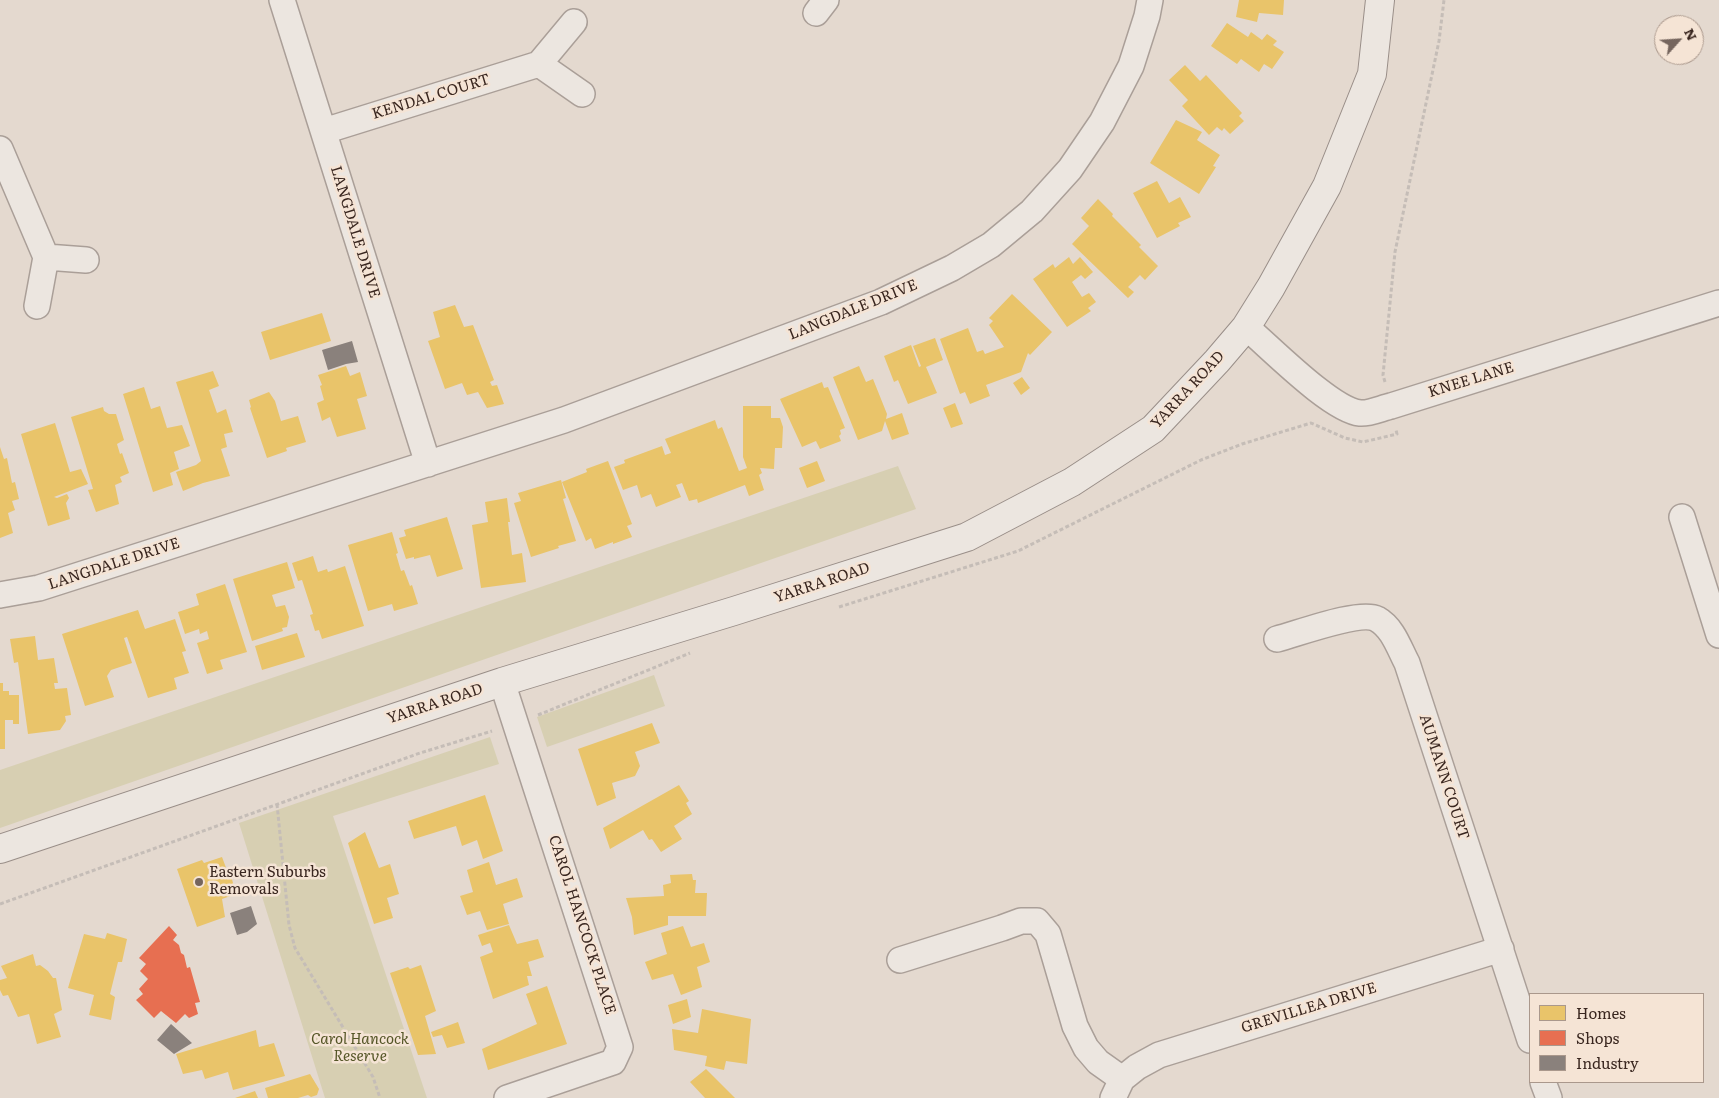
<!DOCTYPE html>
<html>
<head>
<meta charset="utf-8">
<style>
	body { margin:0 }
	#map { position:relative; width:1719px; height:1098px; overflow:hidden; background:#e4d9cf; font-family:Literata,serif }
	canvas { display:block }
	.legend { position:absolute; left:1529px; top:993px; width:175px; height:90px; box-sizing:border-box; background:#f5e4d5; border:1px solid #aa988c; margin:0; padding:6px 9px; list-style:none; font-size:15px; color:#39261f }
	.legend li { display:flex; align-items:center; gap:10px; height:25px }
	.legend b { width:25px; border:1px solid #aa988c }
	.north { position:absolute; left:1654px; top:15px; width:50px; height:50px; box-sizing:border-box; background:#f5e4d5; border:1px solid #aa988c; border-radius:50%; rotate:64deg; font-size:14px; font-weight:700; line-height:20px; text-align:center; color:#39261f }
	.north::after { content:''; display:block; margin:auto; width:18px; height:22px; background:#75655d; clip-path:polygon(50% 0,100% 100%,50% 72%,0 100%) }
</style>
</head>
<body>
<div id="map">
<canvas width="1719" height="1098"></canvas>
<ul class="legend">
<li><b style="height:14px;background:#e9c46a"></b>Homes</li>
<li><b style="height:14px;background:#e76f51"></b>Shops</li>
<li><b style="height:14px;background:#8a817c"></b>Industry</li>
</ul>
<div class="north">N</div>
</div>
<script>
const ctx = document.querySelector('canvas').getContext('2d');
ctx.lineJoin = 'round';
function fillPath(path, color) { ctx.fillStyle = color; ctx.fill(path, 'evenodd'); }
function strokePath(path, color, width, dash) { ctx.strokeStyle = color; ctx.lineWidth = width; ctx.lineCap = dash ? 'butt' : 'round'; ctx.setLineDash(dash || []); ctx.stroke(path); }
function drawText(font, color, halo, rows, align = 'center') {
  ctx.font = font + ' Literata,serif'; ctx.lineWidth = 5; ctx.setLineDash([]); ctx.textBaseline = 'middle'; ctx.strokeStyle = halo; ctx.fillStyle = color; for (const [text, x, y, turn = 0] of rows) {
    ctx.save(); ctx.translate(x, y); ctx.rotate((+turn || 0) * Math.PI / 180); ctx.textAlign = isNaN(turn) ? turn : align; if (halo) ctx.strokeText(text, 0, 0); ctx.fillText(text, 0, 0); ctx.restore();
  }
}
fillPath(new Path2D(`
	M898,466L916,509L0,828V770Z
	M654,675L665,706L547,747L537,717Z
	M490,737L499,764L333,816L427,1098H325L239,823Z`), '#d7cfb2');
fillPath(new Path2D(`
	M1239,0H1284L1283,15L1259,13L1257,22L1236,17Z
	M1227,23L1248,37L1251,32L1262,40L1267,34L1277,41L1273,45L1284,52L1272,69L1264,64L1259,72L1241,59L1237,64L1211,46Z
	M1185,65L1200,81L1206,75L1242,113L1239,116L1244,121L1230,134L1224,128L1222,131L1217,127L1209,135L1182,106L1188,100L1169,80Z
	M1176,120L1202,132L1197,140L1220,155L1213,166L1216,167L1199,194L1150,163Z
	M1157,181L1169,203L1180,197L1191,217L1178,223L1180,226L1157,238L1133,193Z
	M1098,199L1113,214L1112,216L1141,245L1139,247L1158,266L1145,280L1140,275L1128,287L1134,292L1128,298L1072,244L1089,226L1081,218Z
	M1069,257L1073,264L1080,257L1093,272L1085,279L1081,275L1072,282L1082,297L1089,293L1096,302L1088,308L1091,311L1067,327L1033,279L1053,264L1055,268Z
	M1012,294L1052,332L1030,355L1028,353L1021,372L986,385L990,396L970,404L965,392L960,394L940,339L968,328L977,352L983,350L985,354L1004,347L989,325L993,321L989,318Z
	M455,305L464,327L473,325L494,380L490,382L492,386L497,385L504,404L487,408L478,392L467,395L462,383L445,389L428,341L440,337L433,312Z
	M322,313L331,341L270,360L261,332Z
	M935,338L943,360L926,367L937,393L908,404L898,380L894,382L884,356L911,345L919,367L921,366L913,346Z
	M346,366L350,376L360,372L367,396L357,399L366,429L337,437L330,417L322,421L317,403L324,400L320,386L322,385L318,375Z
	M859,366L866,382L873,379L887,414L886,419L902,413L909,434L892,440L885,421L882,431L858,440L833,377Z
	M213,371L219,386L209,390L217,413L226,409L233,432L224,434L227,447L221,449L230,476L203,483L183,491L176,472L196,465L201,461L176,382Z
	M1022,377L1030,388L1021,395L1013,383Z
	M822,382L824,388L828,387L845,428L840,430L841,434L839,436L841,441L820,449L816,441L802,447L780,399Z
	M144,387L151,409L160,406L167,428L182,425L190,446L174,452L179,469L170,473L173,485L153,492L123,394Z
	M269,392L275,401L281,421L298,416L306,442L286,448L287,451L267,458L250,408L251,407L249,400Z
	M955,403L963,424L951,428L943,408Z
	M743,406H771V418H780L783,427L782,448H775L774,469L760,468L762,473L759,475L764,490L749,496L745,485L698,503L697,499L689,501L682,483L676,485L681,497L656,507L651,494L641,498L637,485L623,490L614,467L625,463L624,460L662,446L665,455L671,453L665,439L715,420L718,429L722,427L739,471L747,468L743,457Z
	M103,407L104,411L109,414H116L124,440L117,444L120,454L122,453L129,473L120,477L122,482L115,485L119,504L96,512L88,490L93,489L71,417Z
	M55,423L70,472L81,469L88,484L54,497L57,498L67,494L69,498L66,503L70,519L48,526L21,434Z
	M0,447L4,459L7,458L12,483L15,482L19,499L12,501L15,510L8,513L13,533L0,538Z
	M608,461L632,524L627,526L632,537L613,544V542L595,549L591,538L586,541L562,482L587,472L586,469Z
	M817,461L825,481L807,488L799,468Z
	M561,480L566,498L563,499L576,541L558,546L559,548L531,557L514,503L521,501L518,493Z
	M507,498L510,522H508L512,555L522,553L526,582L481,588L472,525L488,522L485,502Z
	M447,517L463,569L437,577L430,555L414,559V557L406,559L399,538L406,536L404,530Z
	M392,532L398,553L396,554L401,571L404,570L410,586L412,585L418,604L394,611L392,604L368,611L348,545Z
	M313,556L318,572L327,569L328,572L345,566L364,626L322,639L319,630L315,631L310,615L313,614L302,580L298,581L292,563Z
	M287,562L295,588L272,595L276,607L285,605L289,617L287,627L282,628L283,631L252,641L233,579Z
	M225,584L247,652L220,660L223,669L207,674L197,643L209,639L207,631L200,634L199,629L185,634L178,612L199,605L196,594Z
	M138,610L145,629L175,619L186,651L182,652L189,673L174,678L177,689L148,698L127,637L124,638L132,663L111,670L107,676L114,697L85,706L62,634Z
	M297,633L305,657L262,670L255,646Z
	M35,636L38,660L54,658L58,683H54L55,689L67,688L71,715L65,716L66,721L60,730L28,734L18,662L14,663L10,639Z
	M0,683H3V691H9V695H19V724H13V720H5V749H0Z
	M652,723L660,743L635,752L640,766L635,776L612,783L616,798L597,806L578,749Z
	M679,785L689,801L686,803L692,814L674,826L682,839L661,852L652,839L649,840L643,830L610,849L603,828Z
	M485,795L503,851L483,859L477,840L462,846L456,826L414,839L408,821Z
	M365,832L379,868L390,864L399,894L387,898L393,918L374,924L348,843Z
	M222,857L228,873L230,872L236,894L222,899L225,917L197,927L177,869L202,860L204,863Z
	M489,862L496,885L517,878L523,897L503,904L509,924L487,930L480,911L467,915L460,896L473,892L467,870Z
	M692,874L693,880H696L695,893H707L706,916H668V925L634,935L632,917L626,898L664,896L663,885L671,883L670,875Z
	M509,925L517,944L538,939L544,957L528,962L532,976H527L529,985L493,999L480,957L493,952L490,943L482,946L478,935Z
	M683,926L691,947L704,943L710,962L697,967L702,987L681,995L673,974L652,980L645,962L667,954L661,933Z
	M107,933L127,939L122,962H118L110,994L115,997L111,1020L89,1015L94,995L68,988L84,934L105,939Z
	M33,954L36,966L40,965L48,971L53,978H56L62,1010L54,1014L61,1037L37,1044L29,1014L18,1017L8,995L3,996L0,990V980L7,978L1,966Z
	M421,965L436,1011L425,1016L436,1054L418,1055L390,973L408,967L410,969Z
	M547,986L567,1044L488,1070L482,1049L537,1024L526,994Z
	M687,999L691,1017L673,1024L668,1005Z
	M702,1009L751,1019L747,1064L726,1061L724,1070L705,1066L707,1056L674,1050L672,1029L698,1033Z
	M458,1022L465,1043L447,1048L442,1035L433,1037L431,1032Z
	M256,1030L259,1047L274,1043L285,1076L233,1090L228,1072L205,1079L202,1070L183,1074L176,1054Z
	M706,1069L735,1098H705L690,1082Z
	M310,1074L319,1089L317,1095L311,1097L308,1095L298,1098H268L265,1088Z
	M255,1091L258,1098H235Z`), '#e9c46a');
fillPath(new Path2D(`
	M169,926L177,935L173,940L179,945L181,953L184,955L187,968L190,967L200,1002L195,1003L198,1014L189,1018L185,1014L176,1023L161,1011L154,1018L136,1000L143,994L139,989L148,979L140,971L146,964L139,958Z`), '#e76f51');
fillPath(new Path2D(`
	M352,341L358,362L346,364L328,370L322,350Z
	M251,906L257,924L247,932L237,935L230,913Z
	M171,1024L192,1043L174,1054L157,1040Z`), '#8a817c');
const street = new Path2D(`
	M282,0L428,464
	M816,13L826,0
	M574,22L539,64L582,94
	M324,131L539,64
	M0,149L46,257
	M37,306L46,257L86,260
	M1246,327C1270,347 1331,410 1360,413C1369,414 1382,408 1391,406L1719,303
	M1682,517L1719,635
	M0,595L39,588L564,420L881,302L952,268L991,245L1032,211L1070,169L1102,122L1131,66L1147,16L1150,0
	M1277,639C1297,634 1360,610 1377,619C1393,628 1399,648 1407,663L1530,1040
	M502,682L620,1047L613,1062L507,1098
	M900,960L1002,928L1021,921H1037L1048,934L1075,1026L1086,1048L1098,1062L1122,1079
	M1543,1082L1549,1098
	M1113,1098L1122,1079L1137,1067L1159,1055L1501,949`);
const secondary = new Path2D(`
	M0,849L502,682L734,611L967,537L1072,482L1153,429L1217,361L1246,327L1271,287L1327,186L1372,74L1380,0`);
strokePath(street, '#aa9f98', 28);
strokePath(secondary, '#998e88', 30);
strokePath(new Path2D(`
	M1385,382L1383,375L1395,252L1439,41L1444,0
	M839,607L1018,551L1201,460L1242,444L1311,423L1345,438L1363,442L1397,434L1396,430
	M538,715L690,653
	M277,804L289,925L295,948L373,1077L380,1098
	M0,904L420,753L492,731`), '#c5bdb7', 3, [4, 2.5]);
strokePath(street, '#ece6e0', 25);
strokePath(secondary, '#ece6e0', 28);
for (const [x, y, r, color] of [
	[199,882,5,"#75655d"]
]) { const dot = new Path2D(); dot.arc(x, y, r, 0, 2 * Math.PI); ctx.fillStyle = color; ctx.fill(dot); strokePath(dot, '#f5e4d5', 2); }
drawText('15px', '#39261f', '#f5e4d5', [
	["KENDAL COURT",431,97,-17],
	["LANGDALE DRIVE",355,232,73],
	["LANGDALE DRIVE",853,310,-22],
	["KNEE LANE",1471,380,-17],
	["YARRA ROAD",1188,390,-47],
	["LANGDALE DRIVE",114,564,-18],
	["YARRA ROAD",822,583,-18],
	["YARRA ROAD",435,704,-18],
	["AUMANN COURT",1444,777,72],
	["CAROL HANCOCK PLACE",582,925,72],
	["GREVILLEA DRIVE",1309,1008,-17]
]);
drawText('15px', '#39261f', '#f5e4d5', [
	["Eastern Suburbs",209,873],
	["Removals",209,890]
], 'left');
drawText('italic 15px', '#545526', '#f5e4d5', [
	["Carol Hancock",360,1040],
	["Reserve",360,1057]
]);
</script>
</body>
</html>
